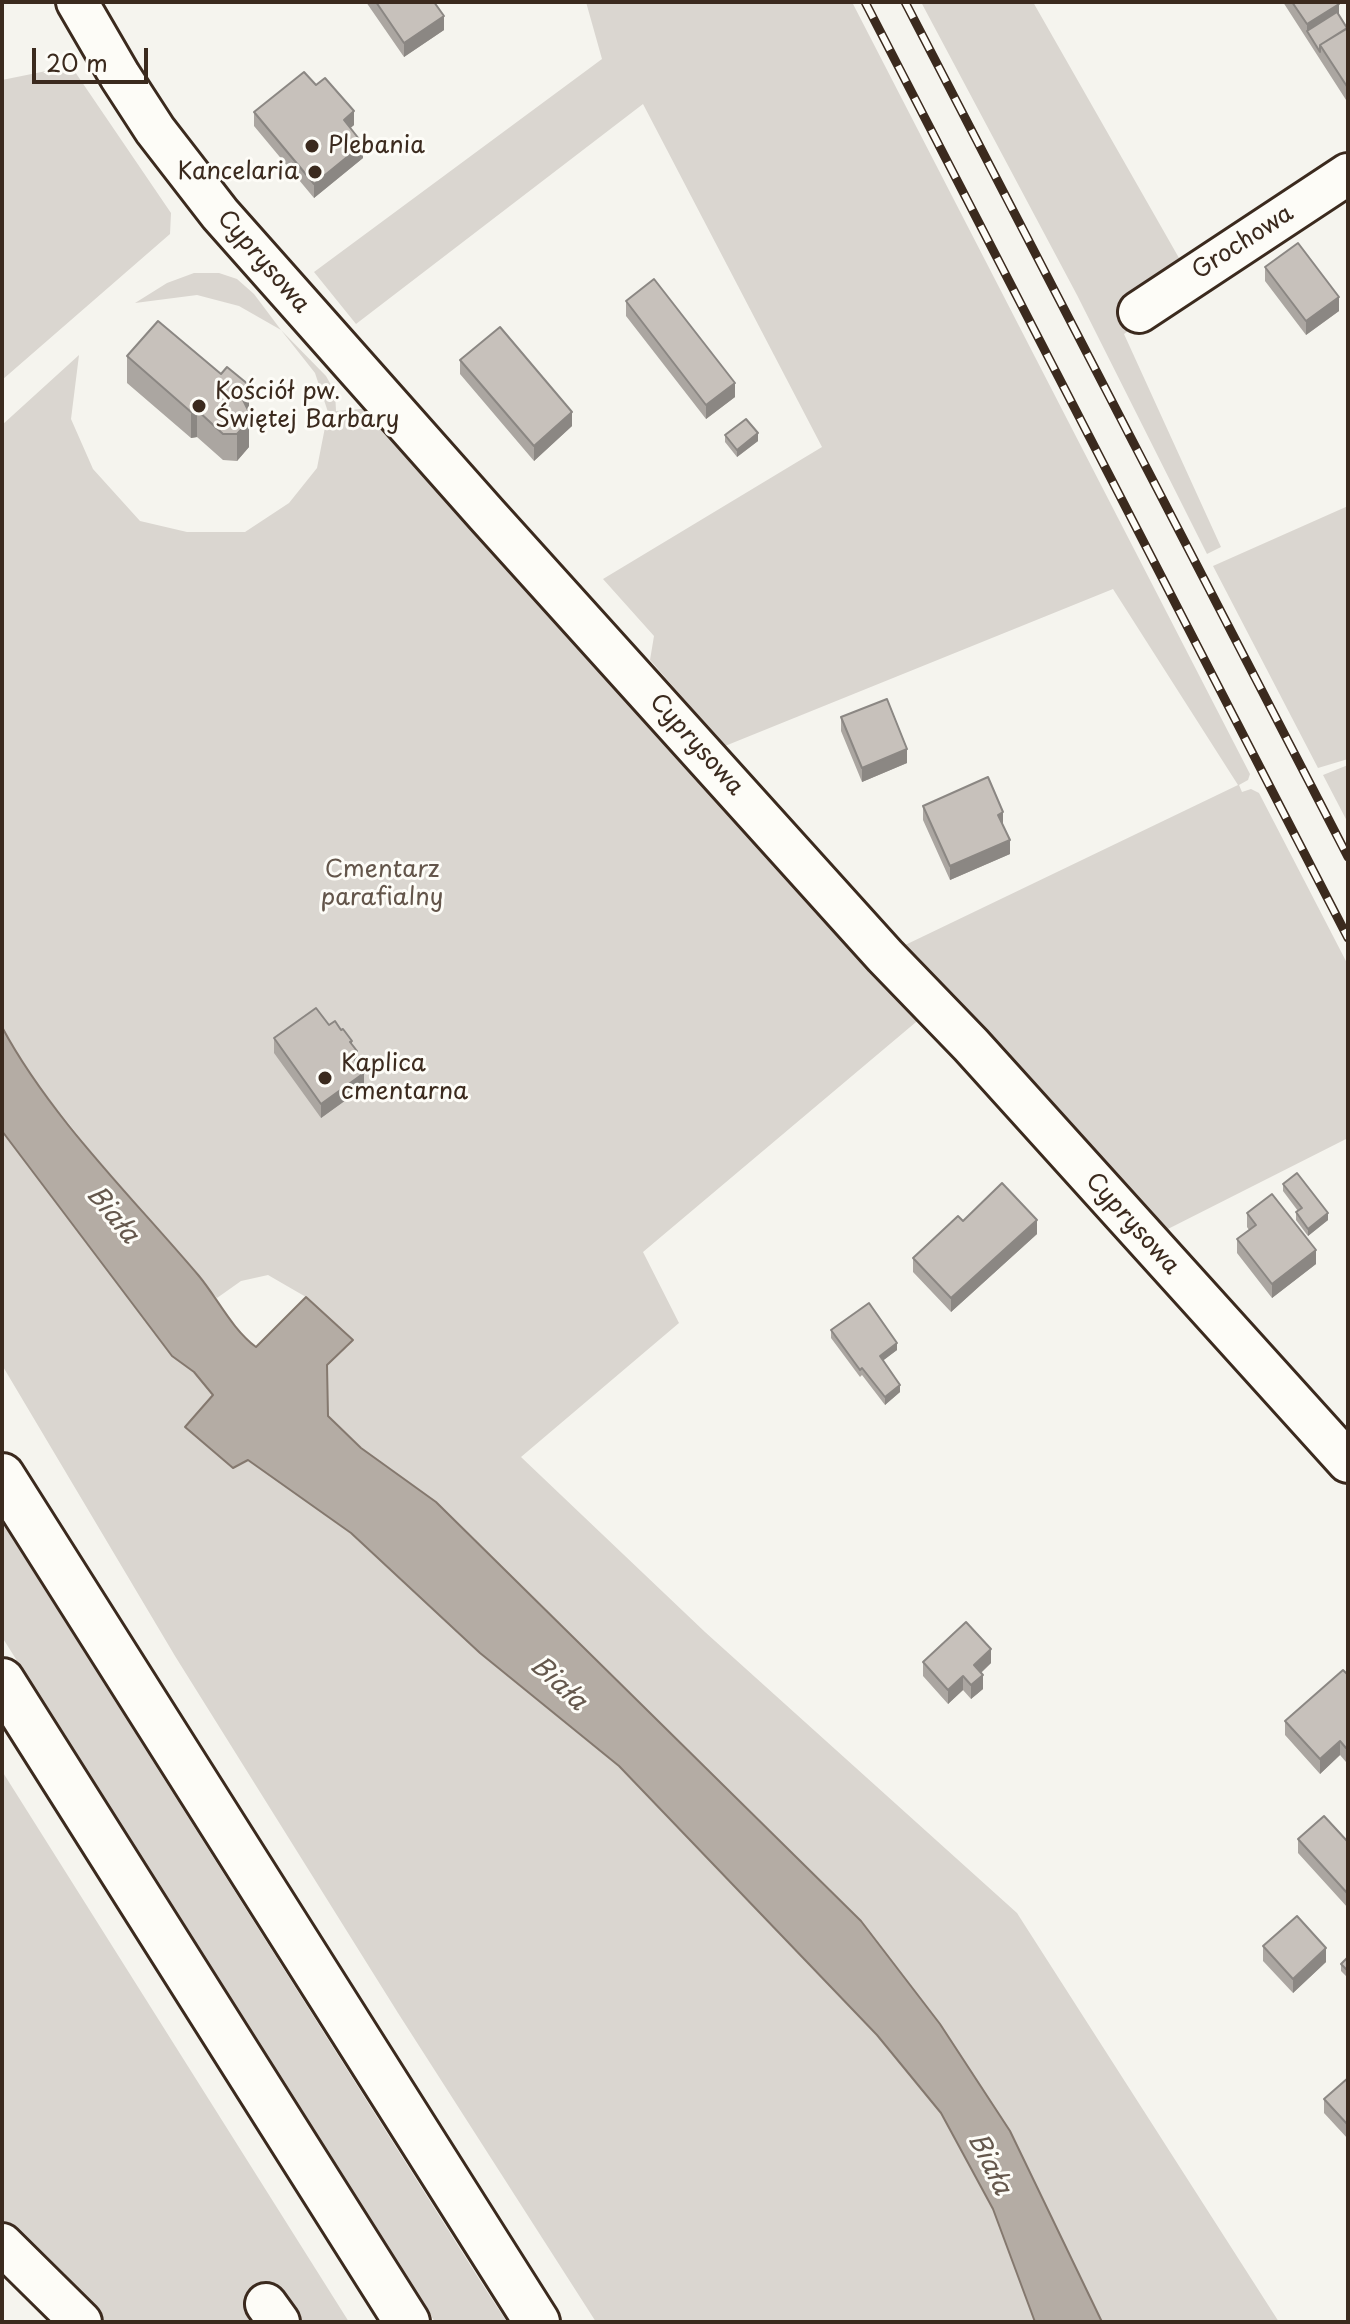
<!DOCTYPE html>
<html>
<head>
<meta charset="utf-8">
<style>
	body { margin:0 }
	#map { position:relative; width:1350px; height:2324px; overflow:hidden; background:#f5f4ee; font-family:"Playpen Sans",sans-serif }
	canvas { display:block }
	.frame { position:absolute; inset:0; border:4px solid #3b2a1e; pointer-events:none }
	.scale { position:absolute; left:32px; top:48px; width:116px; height:36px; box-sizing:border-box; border:4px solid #3b2a1e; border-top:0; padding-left:10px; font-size:24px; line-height:28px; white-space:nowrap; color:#3b2a1e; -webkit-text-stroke:6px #fdfcf7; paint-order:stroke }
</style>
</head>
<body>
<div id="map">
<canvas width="1350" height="2324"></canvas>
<div class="frame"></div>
<div class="scale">20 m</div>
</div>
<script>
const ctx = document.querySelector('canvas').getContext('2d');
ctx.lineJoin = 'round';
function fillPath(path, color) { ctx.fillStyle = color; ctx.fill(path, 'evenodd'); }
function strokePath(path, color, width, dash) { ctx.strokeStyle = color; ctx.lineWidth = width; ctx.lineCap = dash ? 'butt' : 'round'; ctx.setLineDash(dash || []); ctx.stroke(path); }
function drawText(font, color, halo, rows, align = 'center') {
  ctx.font = font + ' "Playpen Sans",sans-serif'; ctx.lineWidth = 6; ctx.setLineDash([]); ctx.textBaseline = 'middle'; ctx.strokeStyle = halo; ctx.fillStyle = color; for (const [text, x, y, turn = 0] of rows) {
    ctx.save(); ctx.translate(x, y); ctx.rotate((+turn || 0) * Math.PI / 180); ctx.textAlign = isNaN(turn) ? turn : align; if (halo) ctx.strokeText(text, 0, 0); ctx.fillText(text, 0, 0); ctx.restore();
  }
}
fillPath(new Path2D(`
	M586,2H852L1250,774L1248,780L1239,785L1242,792L1251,789L1259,793L1348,965V1138L1158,1234L901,947L1238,785L1113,589L725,746L650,660L654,636L603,579L822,447L643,104L356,324L314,272L602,59Z
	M921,2H1033L1179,258L1121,300L1132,328L1124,334L1221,547L1207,554L1077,295Z
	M71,66L171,213L170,234L2,380V80Z
	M194,273H219L237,279L254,294L281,330L326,376L335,392L336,411L372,408L922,1017L643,1252L679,1323L521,1457L705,1632L1017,1913L1279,2322H1102L1010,2131L940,2024L861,1921L328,1416L327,1365L352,1340L306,1297L268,1275L241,1281L217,1298L92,1153L22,1065L2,1027V425L79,355L71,419L93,469L140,521L187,532H245L289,503L317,468L328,412L315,373L281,330L239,306L197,295L135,303L167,283Z
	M1348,506V759L1318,768L1213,566Z
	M1348,765V823L1323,775Z
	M2,1131L172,1356L194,1372L214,1395L186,1427L248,1459L350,1533L480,1653L619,1766L877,2035L941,2113L993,2209L1035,2322H596L398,2013L175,1656L2,1365Z
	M2,1522L481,2282L507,2322H435L2,1637Z
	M2,1771L349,2322H92L2,2232Z`), '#dad6d0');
const water = new Path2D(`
	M2,1027C50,1117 133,1198 199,1276C218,1299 232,1329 256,1347L306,1297L353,1340L327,1365L328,1416L361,1448L436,1502L861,1921L940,2024L1010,2131L1102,2322H1035L993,2209L941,2113L877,2035L619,1766L480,1653L351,1533L248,1460L233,1468L185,1427L213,1395L194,1372L172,1356L2,1131Z`);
fillPath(water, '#b4aca4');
strokePath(water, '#84786e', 2);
const minor = new Path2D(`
	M77,2L120,76L155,130L220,214L487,515L885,956L971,1045L1348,1462
	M1139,312L1348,174
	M2,2244L81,2322
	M266,2304L279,2322`);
const highway = new Path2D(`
	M2,1476L537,2322
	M2,1681L407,2322`);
strokePath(minor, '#3b2a1e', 46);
strokePath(highway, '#3b2a1e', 50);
strokePath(minor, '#fdfcf7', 40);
strokePath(highway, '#fdfcf7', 44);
const rail = new Path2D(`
	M865,2L1348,938
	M905,2L1348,857`);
strokePath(rail, '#3b2a1e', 9);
strokePath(rail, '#fdfcf7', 6, [18]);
fillPath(new Path2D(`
	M366,2H434L444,30L404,57Z
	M1283,2H1338L1339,15L1347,28H1348V103Z
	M316,85L354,125L350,128L363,158L314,198L254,126V112Z
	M1265,267L1339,311L1306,335L1265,281Z
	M626,301L735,397L706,419L626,316Z
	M127,356L249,412L248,413L249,447L237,461L223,460L197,437L191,438L127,383Z
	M460,360L572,426L534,461L460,374Z
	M725,435L758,441L737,457L725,442Z
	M841,717L907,763L862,782L841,731Z
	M923,806L1003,825L1010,854L950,880L923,820Z
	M329,1025L352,1045L364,1087L321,1118L274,1053V1038Z
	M1283,1184L1328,1220L1308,1236L1296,1220V1212L1298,1211L1283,1191Z
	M1247,1213L1316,1264L1272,1298L1237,1253V1239L1249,1230L1247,1227Z
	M963,1221L1037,1234L951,1312L913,1272V1258Z
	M831,1330L897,1350L883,1360L900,1392L885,1405L862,1375L860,1377L831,1338Z
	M923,1662L991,1663L981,1673L983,1689L971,1699L963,1690L948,1704L923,1676Z
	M1348,1675L1346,1762L1340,1755L1320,1774L1285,1735V1721Z
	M1298,1839L1348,1842V1908L1298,1853Z
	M1263,1946L1326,1962L1293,1993L1263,1961Z
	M1348,1957V1978L1341,1971V1964Z
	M1348,2078V2139L1324,2113V2099Z`), '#aba6a1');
fillPath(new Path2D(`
	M1339,4V18L1307,31V24Z
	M444,16V30L404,57V43Z
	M354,111V125L344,134V120Z
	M363,144V158L314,198V184Z
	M1339,297V311L1306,335V321Z
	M735,383V397L706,419V405Z
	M249,385V412L241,423V396Z
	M197,410V437L191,438V412Z
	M572,412V426L534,461V446Z
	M249,421V447L237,461V434Z
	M758,433V441L737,457V450Z
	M907,749V763L862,782V768Z
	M1003,812V826L998,815Z
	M1010,840V854L950,880V866Z
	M352,1041V1055L357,1051V1065L351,1069L350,1042Z
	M364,1073V1087L321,1118V1104Z
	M1328,1213V1220L1308,1236V1229Z
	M1037,1220V1234L951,1312V1298Z
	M1316,1250V1264L1272,1298V1284Z
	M897,1343V1350L880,1363V1356Z
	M900,1385V1392L885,1405V1397Z
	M991,1649V1663L974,1679V1665Z
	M983,1675V1689L971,1699V1685Z
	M963,1676V1690L948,1704V1690Z
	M1340,1741V1755L1320,1774V1759Z
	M1348,1746V1760L1346,1762V1748Z
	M1326,1948V1962L1293,1993V1979Z`), '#8b8783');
const building = new Path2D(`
	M376,2H434L444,16L404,43Z
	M1292,2H1338L1339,4L1307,24Z
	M1337,12L1347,28L1320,45V52L1307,31Z
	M1348,28V88L1320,45Z
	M304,72L316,85L325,78L354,111L344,120L363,144L314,184L254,112Z
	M1298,243L1339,297L1306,321L1265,267Z
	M654,279L735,383L706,405L626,301Z
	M158,321L221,374L227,367L249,385L241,396L248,410L249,421L237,434H223L197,410L191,412L127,356Z
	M500,327L572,412L534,446L460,360Z
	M746,419L758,433L737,450L725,435Z
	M887,699L907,749L862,768L841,717Z
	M988,777L1003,812L998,815L1010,840L950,866L923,806Z
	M316,1008L329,1025L335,1021L341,1030L343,1029L352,1041L350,1042L357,1051L351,1055L364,1073L321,1104L274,1038Z
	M1297,1173L1328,1213L1308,1229L1296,1212L1302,1208L1283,1184Z
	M1002,1183L1037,1220L951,1298L913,1258L958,1216L963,1221Z
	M1272,1194L1316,1250L1272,1284L1237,1239L1256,1225L1247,1213Z
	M869,1303L897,1343L880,1356L900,1385L885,1397L862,1368L860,1370L831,1330Z
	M966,1622L991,1649L974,1665L983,1675L971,1685L963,1676L948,1690L923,1662Z
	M1343,1670L1348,1675V1746L1346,1748L1340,1741L1320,1759L1285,1721Z
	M1324,1816L1348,1842V1894L1298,1839Z
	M1297,1916L1326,1948L1293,1979L1263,1946Z
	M1348,1957V1971L1341,1964Z
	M1348,2078V2125L1324,2099Z`);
fillPath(building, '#c7c1bb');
strokePath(building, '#8b8783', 2);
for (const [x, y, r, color] of [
	[312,146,8,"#3b2a1e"],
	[315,172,8,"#3b2a1e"],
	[199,406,8,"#3b2a1e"],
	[325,1078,8,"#3b2a1e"]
]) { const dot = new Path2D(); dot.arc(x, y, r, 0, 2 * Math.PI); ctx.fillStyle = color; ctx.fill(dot); strokePath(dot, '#fdfcf7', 3); }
drawText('24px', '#3b2a1e', '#fdfcf7', [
	["Plebania",328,146],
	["Kancelaria",299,172,"right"],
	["Kościół pw.",215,392],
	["Świętej Barbary",215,420],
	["Kaplica",341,1064],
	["cmentarna",341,1092]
], 'left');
drawText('24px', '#3b2a1e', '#fdfcf7', [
	["Grochowa",1243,243,-33],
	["Cyprysowa",263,262,49],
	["Cyprysowa",696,745,48],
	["Cyprysowa",1132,1224,48]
]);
drawText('24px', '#63554a', '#fdfcf7', [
	["Cmentarz",382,870],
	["parafialny",382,898]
]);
drawText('italic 26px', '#65584d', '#fdfcf7', [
	["Biała",112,1215,51],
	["Biała",558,1684,43],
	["Biała",989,2164,64]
]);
</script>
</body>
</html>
